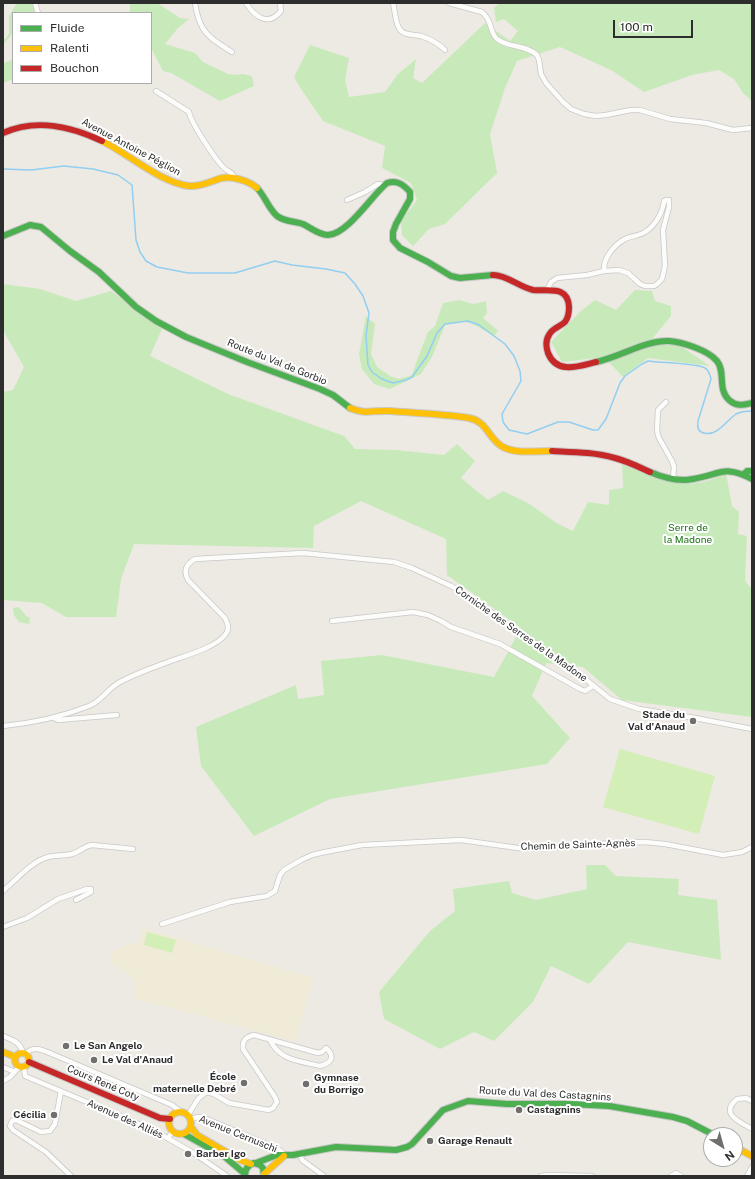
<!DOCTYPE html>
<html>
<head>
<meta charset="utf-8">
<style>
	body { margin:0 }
	#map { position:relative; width:755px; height:1179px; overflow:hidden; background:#eceae3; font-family:"Public Sans",sans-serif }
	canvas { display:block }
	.frame { position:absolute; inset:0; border:4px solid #2d2d2d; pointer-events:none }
	.legend { position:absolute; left:12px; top:12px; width:140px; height:72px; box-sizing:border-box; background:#fff; border:1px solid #ababab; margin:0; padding:5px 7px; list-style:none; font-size:12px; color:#2d2d2d }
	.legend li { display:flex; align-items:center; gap:8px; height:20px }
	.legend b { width:20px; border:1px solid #ababab }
	.north { position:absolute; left:703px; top:1127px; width:40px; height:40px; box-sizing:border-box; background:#fff; border:1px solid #ababab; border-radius:50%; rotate:143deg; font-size:11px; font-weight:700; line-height:16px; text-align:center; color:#2d2d2d }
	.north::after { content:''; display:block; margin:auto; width:14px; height:18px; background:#706f6d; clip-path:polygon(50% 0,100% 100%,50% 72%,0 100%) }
	.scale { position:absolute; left:613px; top:20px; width:80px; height:18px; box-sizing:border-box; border:2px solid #2d2d2d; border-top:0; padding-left:5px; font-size:12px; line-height:14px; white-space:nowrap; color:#2d2d2d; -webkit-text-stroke:3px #fff; paint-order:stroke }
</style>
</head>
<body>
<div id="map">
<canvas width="755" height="1179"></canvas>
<div class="frame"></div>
<ul class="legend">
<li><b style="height:5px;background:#4caf50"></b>Fluide</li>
<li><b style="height:5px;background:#ffc107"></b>Ralenti</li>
<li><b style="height:5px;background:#c62828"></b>Bouchon</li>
</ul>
<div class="north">N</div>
<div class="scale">100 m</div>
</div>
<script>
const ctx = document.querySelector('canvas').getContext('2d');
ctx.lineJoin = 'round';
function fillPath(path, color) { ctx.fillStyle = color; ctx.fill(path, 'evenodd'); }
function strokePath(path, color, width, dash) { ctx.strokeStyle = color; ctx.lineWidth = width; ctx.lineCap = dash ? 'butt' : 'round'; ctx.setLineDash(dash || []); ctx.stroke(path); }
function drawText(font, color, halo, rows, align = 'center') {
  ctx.font = font + ' "Public Sans",sans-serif'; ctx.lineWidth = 4; ctx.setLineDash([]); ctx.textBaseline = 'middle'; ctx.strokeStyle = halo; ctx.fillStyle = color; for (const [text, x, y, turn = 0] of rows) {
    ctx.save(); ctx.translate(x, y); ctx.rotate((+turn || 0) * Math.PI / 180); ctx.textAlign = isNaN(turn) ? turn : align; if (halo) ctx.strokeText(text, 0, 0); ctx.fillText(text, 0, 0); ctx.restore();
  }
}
fillPath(new Path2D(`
	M143,928L313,978L296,1041L136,999L135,982L130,975L116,968L110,962L111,954L117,949L140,941Z`), '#efebd7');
fillPath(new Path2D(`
	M17,3H33L35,13H13V33L3,45V39H6L9,33V16Z
	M130,3H157L180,18L189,19L178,28L165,44L195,53L203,62L228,74L236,75L243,74L252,76L254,86L220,101L171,73L163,71L151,48V13H123L130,12Z
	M500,3H752V101L743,93L734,79L719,70L692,75L644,92L611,70L560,47L517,61L505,88L490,134L497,173L445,224L429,229L413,246L402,235L401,221L417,200L411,183L382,168L385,146L323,121L303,92L294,77L310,45L349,58L345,80L349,97L385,92L398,74L416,59L413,78L422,83L485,23L510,41L518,31L504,19L496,22L494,8Z
	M13,59V79L3,83V64Z
	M3,284L40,289L76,301L111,291L162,329L150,356L228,394L344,436L355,449L396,450L444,455L457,444L475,461L461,478L488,500L503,491L528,503L558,524L573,531L588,502L609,505V490L623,488L622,462C647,474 673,489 703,482C711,480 719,476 726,473L732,506L739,512L738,534L747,536L745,581L752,589V717L622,700L583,667L546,663L532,696L570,738L547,764L330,799L254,836L201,766L196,727L296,685L298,699L324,695L321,661L382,655L494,677L521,628L447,575L446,539L361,501L314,526L313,548L134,544L121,579L116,617H66L42,603L3,600V392L13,390L24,367L3,330Z
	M635,290L652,291L655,301L671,306V316L653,338L682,347L710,366L648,358L623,377L604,357L562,362L551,342L581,311L595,300L616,310Z
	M459,300L474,304L486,301L487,313L483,318L498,331L494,336L473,324L462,321L445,325L432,357L421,374L390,389L374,384L362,369L359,354L366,316L375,324L371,354L377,367L390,376L399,379L412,375L417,360L428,332L435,326L443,303Z
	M19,607L26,616L30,618L29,624L19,622L14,615L13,608Z
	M586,865H605L616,876L679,879L678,895L717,900L721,960L628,942L589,984L551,966L533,1002L494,1041L474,1032L440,1049L384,1019L379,992L430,931L455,911L453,889L509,881L512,893L536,900L587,889Z`), '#c8eaba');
fillPath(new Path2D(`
	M620,749L715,776L699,834L603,807Z
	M147,932L176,940L172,953L144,945Z`), '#d3eeb7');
strokePath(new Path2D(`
	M3,169L31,170L64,166L93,169L118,175L132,185L136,240L140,252L146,261L157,267L188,273H235L275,261L292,265L326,269L345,273L355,284L363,296L369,313L366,336L368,365L372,372L382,379L393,383L406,380L412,377L427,356L437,333L445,324L468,321L479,325L505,344L514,356L520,371L521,381L502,414L503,422L509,430L527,434L558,422H569L593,430H598L606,419L620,383L625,376L642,364L648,361C661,363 695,363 705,368C709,370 710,375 711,379L698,421C697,427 698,432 704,433C717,437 727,420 736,414C740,412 747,411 752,411`), '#92cef2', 1.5);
const street = new Path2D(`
	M35,3L38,13
	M195,3C199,32 209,38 232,52
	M246,3C255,17 268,27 281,11L280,3
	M393,3C395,11 395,21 399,28C403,36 413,34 421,36C430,39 439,44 445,50
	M449,3L482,12C493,21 489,32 497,39C508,48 525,44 537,55L539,60L541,74L546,83L563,102L571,109L584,114L596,116L606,115L631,110H640L670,119L706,123L733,130L752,128
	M156,91L189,112C191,123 215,159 224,168C228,172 234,172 234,178
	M347,200L365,192L378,184L384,185
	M547,290L551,282L557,278L587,275L604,271L619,270L628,273L640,284L645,286H654L657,284L662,279L665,266L663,230L669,207V200H666L664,201C663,212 655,226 645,232C639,236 631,236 625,239C614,245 603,258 604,271
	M666,402L658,410L657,431L659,438L672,461L674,467L673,479
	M332,621L413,612L428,615L441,621L451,627L500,644L580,689L585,691L593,686
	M54,718L58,720L117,715
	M3,726C33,723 61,717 89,706C102,701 108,688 120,682C135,674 152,668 168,662C184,656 215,648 225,635C230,629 228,624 225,618L188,580C183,571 186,564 195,559L303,553L394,562L412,568L451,586L465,594L578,673L610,699L639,709L695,718L752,729
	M3,891C16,880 32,861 48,857C56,855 64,856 72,854C80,852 84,846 92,845L133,849
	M162,924L230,902L267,896L275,891L280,875L284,870L301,860L312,855L325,852L362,845L461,840L518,848L535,849L612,843L645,842L665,844L723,855L742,852L752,847
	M3,927L27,918L58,899L87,889H91V892L76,900
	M3,1036C13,1040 20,1042 23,1053
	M25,1054C34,1045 42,1050 52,1054L172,1105L180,1111
	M3,1067L15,1072
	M24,1067L25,1076L151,1129L192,1152L227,1176
	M3,1081L10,1077L20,1066
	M61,1091L55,1124L50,1131L41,1132L16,1120L12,1121L10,1126L13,1130L46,1152L71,1176
	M752,1101L746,1098L737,1099C719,1114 740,1122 752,1129
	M188,1115L198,1099L206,1092L214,1094L229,1103L269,1110L273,1108L277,1102L275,1097L243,1049C242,1040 246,1037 254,1035L318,1053L322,1052L326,1048C336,1057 331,1063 320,1066C300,1061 280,1061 270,1040
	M191,1119L198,1117H202L276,1148L281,1151L284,1156
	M168,1138L173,1131
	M300,1154L302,1160L324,1176
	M541,1176L547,1175L592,1176
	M671,1176L676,1173L681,1176
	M747,1176L752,1167`);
const fast = new Path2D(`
	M257,188C265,196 268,208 277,216C285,222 294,221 303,224C311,228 319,235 328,235C348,234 372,195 387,183C397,180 403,184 410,192V199L396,224L393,232V240L400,248L428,262L451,276L460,278L493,275
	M3,236L30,225L41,227L70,251L99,272L136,307L156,321L186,337L247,362L320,389L333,395L350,408
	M596,362C620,357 646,340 669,341C682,342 708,350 717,361C726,372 717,389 729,400C737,407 743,405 752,403
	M650,472C664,478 678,482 693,479C720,475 724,464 752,479
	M744,474L747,471H752
	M184,1134L225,1157L245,1174
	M256,1163L277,1155H293L336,1147L396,1150L407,1147L412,1144L443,1110L468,1101L507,1104H570L609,1106L673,1117L687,1121L714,1135
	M245,1176C245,1170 247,1165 254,1163L260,1165L263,1168L264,1176`);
const slow = new Path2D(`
	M102,141C129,154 159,182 189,186C202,187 211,181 222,178C233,176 249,181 257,188
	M350,408C366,415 374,410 389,411C414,413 444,414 469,418C487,421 489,440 503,447C516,454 537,451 552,451
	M3,1052L16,1057
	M15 1060a7 7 0 1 1 14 0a7 7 0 1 1-14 0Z
	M169 1123a11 11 0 1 1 22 0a11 11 0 1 1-22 0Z
	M191,1127L197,1135L240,1160L251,1164
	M735,1147L752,1156
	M264,1174L284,1156`);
const jam = new Path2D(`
	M3,133C36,118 70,126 102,141
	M493,275C507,275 519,287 533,290C546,292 568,284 569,307C569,312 568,318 565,322C560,327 552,328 549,335C545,341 546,347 548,353C557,375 579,366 596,362
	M552,451C573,452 594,452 615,458C627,461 639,467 650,472
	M29,1062L160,1118L170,1119`);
strokePath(street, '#c9c8c8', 6);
strokePath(fast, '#c9c8c8', 8);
strokePath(slow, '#c9c8c8', 8);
strokePath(jam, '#c9c8c8', 8);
strokePath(street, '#fcfcfb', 4.5);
strokePath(fast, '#4caf50', 6);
strokePath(slow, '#ffc107', 6);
strokePath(jam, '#c62828', 6);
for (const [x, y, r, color] of [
	[693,721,4,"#706f6d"],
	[66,1046,4,"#706f6d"],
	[94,1060,4,"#706f6d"],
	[244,1083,4,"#706f6d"],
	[306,1084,4,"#706f6d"],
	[519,1110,4,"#706f6d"],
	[54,1115,4,"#706f6d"],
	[430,1141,4,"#706f6d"],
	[188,1154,4,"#706f6d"]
]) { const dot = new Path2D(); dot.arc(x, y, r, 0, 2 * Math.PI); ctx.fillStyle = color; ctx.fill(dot); strokePath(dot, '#fff', 1.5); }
drawText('10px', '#2d2d2d', '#fff', [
	["Avenue Antoine Péglion",131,147,28],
	["Route du Val de Gorbio",277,362,22],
	["Corniche des Serres de la Madone",521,634,35],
	["Chemin de Sainte-Agnès",578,845,-2],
	["Cours René Coty",103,1083,23],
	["Route du Val des Castagnins",545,1094,3],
	["Avenue des Alliés",125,1119,24],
	["Avenue Cernuschi",238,1134,22]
]);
drawText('10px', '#1d7315', '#fff', [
	["Serre de",688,528],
	["la Madone",688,540]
]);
drawText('bold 10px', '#2d2d2d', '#fff', [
	["Stade du",685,715,"right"],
	["Val d'Anaud",685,727,"right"],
	["Le San Angelo",74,1046],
	["Le Val d'Anaud",102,1060],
	["École",236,1077,"right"],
	["maternelle Debré",236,1089,"right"],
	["Gymnase",314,1078],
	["du Borrigo",314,1090],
	["Castagnins",527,1110],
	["Cécilia",46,1115,"right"],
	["Garage Renault",438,1141],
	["Barber Igo",196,1154]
], 'left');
</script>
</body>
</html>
